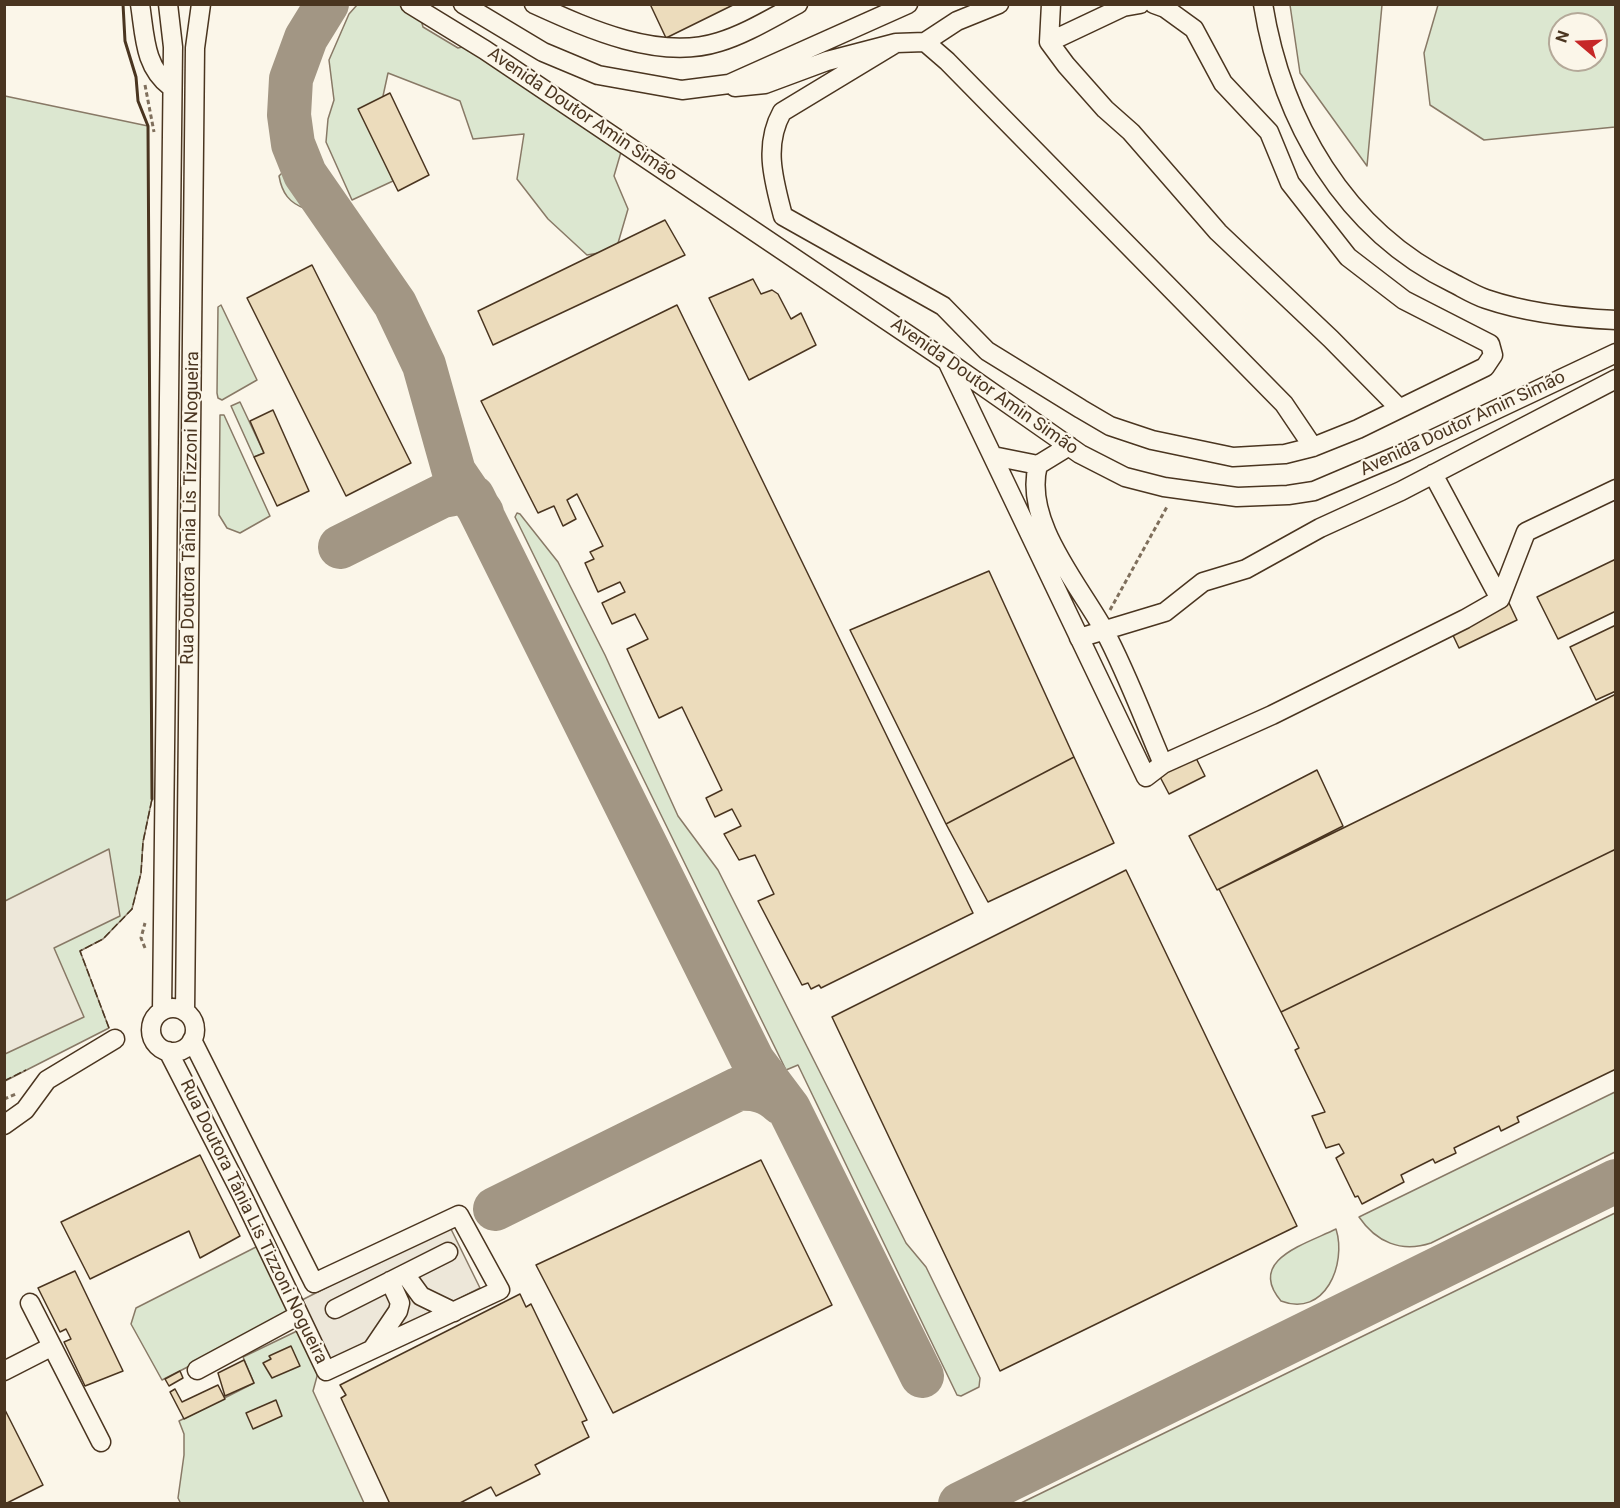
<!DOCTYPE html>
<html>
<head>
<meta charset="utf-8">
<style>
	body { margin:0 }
	#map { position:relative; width:1620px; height:1508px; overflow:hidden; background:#fbf6e9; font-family:Roboto,sans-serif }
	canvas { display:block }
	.frame { position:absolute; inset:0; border:6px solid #4a3520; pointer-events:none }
	.north { position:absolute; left:1548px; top:12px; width:60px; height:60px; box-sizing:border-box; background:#fbf6e9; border:2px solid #b4a999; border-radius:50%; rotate:289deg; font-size:16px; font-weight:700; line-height:24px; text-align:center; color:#4a3520 }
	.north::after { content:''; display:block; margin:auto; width:21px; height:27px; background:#c62828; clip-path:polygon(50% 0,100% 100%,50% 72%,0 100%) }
</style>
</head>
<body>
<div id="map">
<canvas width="1620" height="1508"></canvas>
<div class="frame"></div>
<div class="north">N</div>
</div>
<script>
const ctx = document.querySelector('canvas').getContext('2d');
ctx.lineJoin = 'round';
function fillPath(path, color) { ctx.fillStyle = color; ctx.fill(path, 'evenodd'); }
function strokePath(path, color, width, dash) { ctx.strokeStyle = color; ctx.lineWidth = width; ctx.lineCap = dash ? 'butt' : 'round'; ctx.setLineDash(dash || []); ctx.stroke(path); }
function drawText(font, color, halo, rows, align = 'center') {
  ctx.font = font + ' Roboto,sans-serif'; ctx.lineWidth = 4.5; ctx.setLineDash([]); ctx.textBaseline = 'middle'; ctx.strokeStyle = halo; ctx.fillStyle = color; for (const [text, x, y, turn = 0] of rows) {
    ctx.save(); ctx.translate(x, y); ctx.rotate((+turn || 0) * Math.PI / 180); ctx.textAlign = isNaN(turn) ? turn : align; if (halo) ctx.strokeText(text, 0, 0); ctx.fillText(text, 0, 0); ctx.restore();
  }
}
const green = new Path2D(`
	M357,5H402L420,16L423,27L458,48L466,46L621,152L614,176L628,209L616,250L587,255L548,219L517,179L524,134L473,139L460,101L388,73L375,133L393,181L352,200L326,142L328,119L334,100L329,60L349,14Z
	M1290,5H1382L1367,166L1300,73Z
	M1438,5H1615V127L1484,140L1430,105L1424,53ZM1560,24H1596V60H1560Z
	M5,96L148,126L152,799L143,842L141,873L132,909L103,939L80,951L109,1028L5,1081Z
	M282,173L290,175L306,209C289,203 282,193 279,176Z
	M221,305L257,380L222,400L218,398L217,393L218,307Z
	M240,402L264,453L254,457L231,406Z
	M220,415H224L270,516L240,533L227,528L219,515Z
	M517,513L520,514L558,562L605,655L678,816L718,870L906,1243L926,1267L980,1378L979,1387L961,1396L957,1395L798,1065L786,1070L515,517Z
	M1615,1092V1152L1431,1243C1401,1253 1376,1242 1359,1217Z
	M1615,1213V1503H1021Z
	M1336,1229C1347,1264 1325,1318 1281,1301C1246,1260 1306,1244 1336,1229Z
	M258,1246L292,1314L162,1380L131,1324L136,1308Z
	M297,1331L319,1369L313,1391L364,1503L181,1504L178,1498L184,1455V1434L179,1421L254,1383L243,1357Z`);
fillPath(green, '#dce7d0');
strokePath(green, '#887966', 1.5);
const parking = new Path2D(`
	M109,849L120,916L54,948L84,1017L5,1054V901Z
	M449,1225L480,1288L332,1362L302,1300Z`);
fillPath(parking, '#ede7d9');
strokePath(parking, '#887966', 1.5);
strokePath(new Path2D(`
	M327,4L306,38L291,79L289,115L293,144L305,174L395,304L424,365L454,472L482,513
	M340,547L442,496L464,492L473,497L753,1061L789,1109L922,1376
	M495,1209L738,1089C756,1088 768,1091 781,1103
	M960,1504L1616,1181`), '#a29684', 44);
const building = new Path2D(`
	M650,4H735L666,38Z
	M390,93L429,175L398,191L358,109Z
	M665,220L685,255L493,345L478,311Z
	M312,265L411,463L346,496L247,298Z
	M753,279L761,294L772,290L778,294L791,319L801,313L816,345L749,380L709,298Z
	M677,305L973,913L821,988L819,985L811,989L808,983L802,985L758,901L774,894L755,855L739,860L724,834L741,826L732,809L715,817L706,798L722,790L682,707L659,718L627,649L648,639L635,614L612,624L602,603L625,592L620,582L598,592L585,563L594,559L590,552L603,546L577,494L567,500L576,519L563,526L554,506L538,513L481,401Z
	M273,410L309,491L277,506L254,457L264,453L250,421Z
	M1616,559V611L1558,639L1537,597Z
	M989,571L1074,757L946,824L850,630Z
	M1508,601L1517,620L1459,648L1450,629Z
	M1616,625V691L1596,700L1570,647Z
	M1616,694V849L1281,1012L1219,889Z
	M1194,754L1205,776L1169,794L1158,773Z
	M1074,757L1114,843L988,902L946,824Z
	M1317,770L1343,826L1217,890L1189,836Z
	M1616,849V1069L1517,1117L1519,1122L1501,1131L1499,1126L1454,1148L1456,1153L1435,1163L1433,1159L1401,1175L1404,1182L1362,1204L1358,1196L1355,1197L1336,1158L1344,1153L1339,1144L1326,1148L1312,1116L1325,1112L1295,1050L1299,1048L1281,1012Z
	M1126,870L1297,1226L1000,1371L832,1017Z
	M200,1155L240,1236L200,1258L189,1231L90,1279L61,1222Z
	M761,1160L832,1305L613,1413L536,1265Z
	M75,1271L123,1371L85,1386L64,1342L71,1339L66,1329L60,1332L38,1288Z
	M520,1294L526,1307L531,1304L587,1420L582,1422L589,1437L535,1465L540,1474L496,1496L491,1487L458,1504H390L341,1398L346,1395L340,1385Z
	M291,1346L300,1366L272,1378L263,1363L271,1359L269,1356Z
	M244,1360L254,1383L225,1396L218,1373Z
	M180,1371L183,1378L169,1386L165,1379Z
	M218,1385L225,1399L184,1419L170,1392L175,1389L182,1402Z
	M276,1400L282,1416L253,1429L246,1413Z
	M4,1408L43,1485L5,1504H4Z`);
fillPath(building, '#ecdcbc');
strokePath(building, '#4a3520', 1.5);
const minor = new Path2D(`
	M140,4C145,36 144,67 171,87
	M410,4L485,50L947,361L1080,454L1125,477L1164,487L1237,497L1288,495L1314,491L1406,452L1616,353
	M463,4L543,52L598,75L682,90L729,84L908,4
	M534,4C589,29 659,61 719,42C746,34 773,17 798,4
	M1051,4L1049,42L1066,65L1105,109L1131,132L1218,232L1331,339L1399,408
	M1263,4C1282,121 1344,230 1453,283C1463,288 1474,295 1486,299C1527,313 1572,318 1616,320
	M925,42L947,61L1284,404L1313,447
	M1049,42L1123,7L1140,4
	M896,43L782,112C763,146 774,181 783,216L943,306L987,351L1081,409L1110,426L1152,440L1233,457L1285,454L1313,447L1358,429L1485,367L1493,355L1490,344L1404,300L1348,257L1290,183L1269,132L1223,83L1194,29L1165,8L1154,4
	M735,87L765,84L827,61L896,43L925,42L957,21L999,4
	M948,363L1146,777L1163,764L1272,715L1465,619L1500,599L1526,532L1616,489
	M1069,446L1038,465C1023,521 1078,583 1104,630C1127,673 1144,720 1163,764
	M993,456L1038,465
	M1433,474L1500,599
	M1079,638L1165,612L1203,582L1246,569L1320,528L1401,491L1616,379
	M151 1030a22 22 0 1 1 44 0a22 22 0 1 1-44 0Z
	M162,1011L173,47L168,4
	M185,1012L195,48L201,4
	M168,1051L243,1197L326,1371L500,1290L459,1215L314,1283L192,1040
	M4,1125L25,1110L47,1080L115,1039
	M405,1274L421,1296L454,1312
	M30,1303L101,1442
	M335,1309L448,1252
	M373,1348L398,1311L400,1303L390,1281
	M197,1370L299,1315
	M4,1371L51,1347`);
strokePath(minor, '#4a3520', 21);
strokePath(new Path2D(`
	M145,85L154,132
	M1110,610L1168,505
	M145,948L141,938L145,923
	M4,1099L16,1094`), '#7f6f5c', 3, [4.5, 3]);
strokePath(minor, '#fbf6e9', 18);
strokePath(new Path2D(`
	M109,1028L80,951L103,939L132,909L141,873L143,842L152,799
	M4,1081L26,1070`), '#4a3520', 1.5, [8, 3]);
strokePath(new Path2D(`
	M123,4L125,41L136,77L138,101L148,126L152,799`), '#4a3520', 3);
drawText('18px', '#4a3520', '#fbf6e9', [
	["Avenida Doutor Amin Simão",582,115,34],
	["Avenida Doutor Amin Simão",984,387,35],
	["Avenida Doutor Amin Simão",1463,424,-25],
	["Rua Doutora Tânia Lis Tizzoni Nogueira",191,508,-89],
	["Rua Doutora Tânia Lis Tizzoni Nogueira",253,1222,64]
]);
</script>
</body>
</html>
